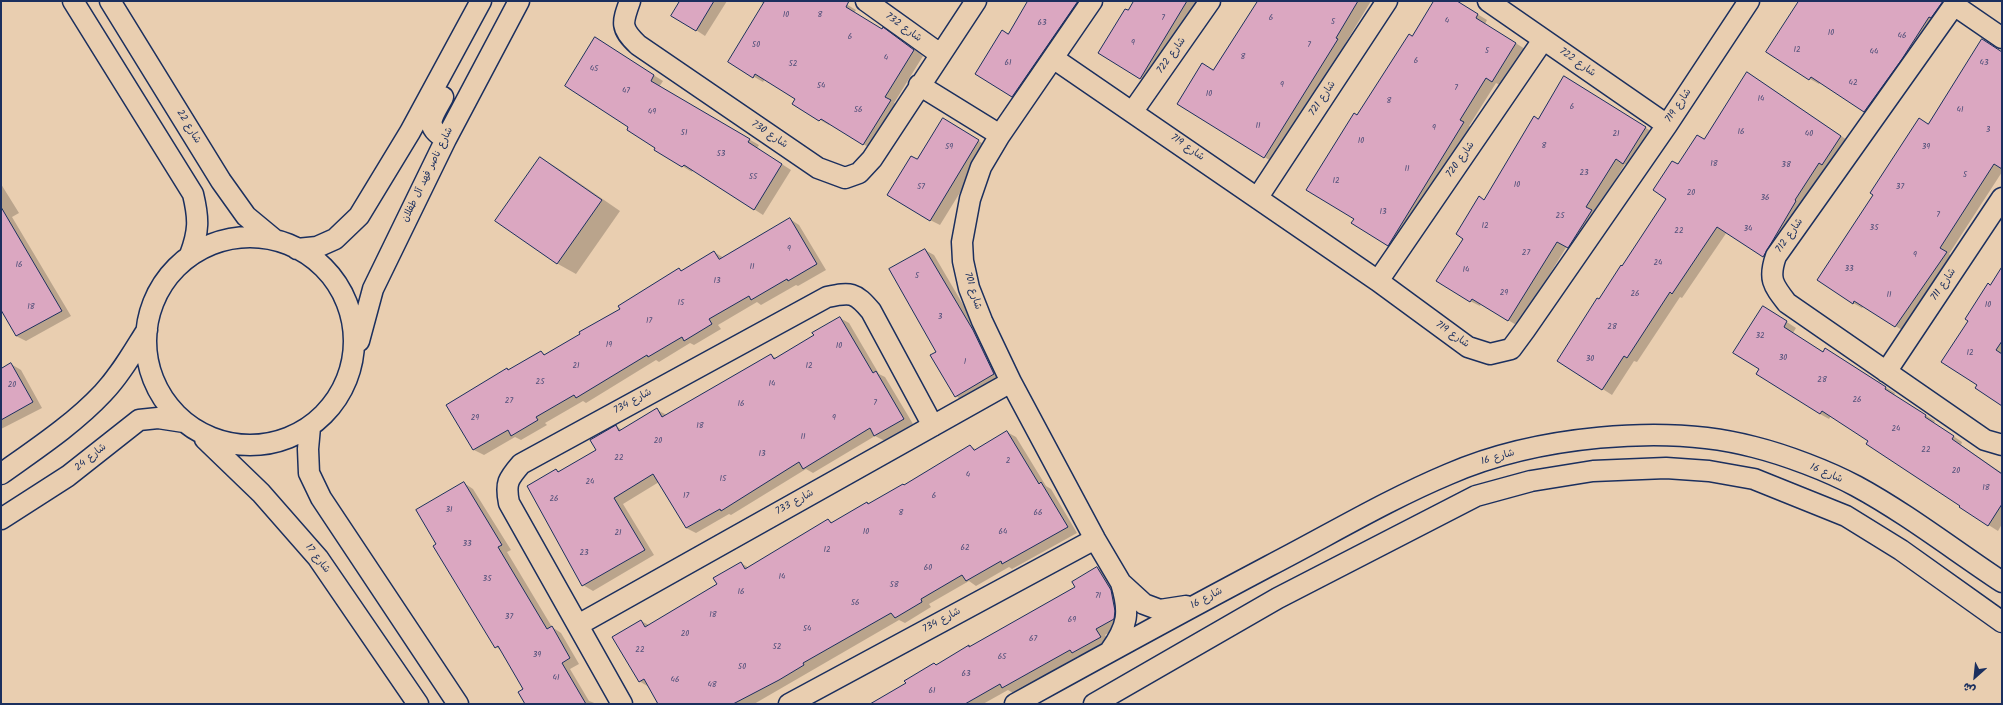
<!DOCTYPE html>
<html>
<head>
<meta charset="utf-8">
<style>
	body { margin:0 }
	#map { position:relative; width:2003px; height:705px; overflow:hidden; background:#e9ceb0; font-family:Kalam,"Playpen Sans Arabic",sans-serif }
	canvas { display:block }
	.frame { position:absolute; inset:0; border:2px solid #1b2f5e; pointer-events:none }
	.north { position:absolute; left:1955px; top:657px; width:40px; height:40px; -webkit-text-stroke:3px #e9ceb0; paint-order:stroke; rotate:207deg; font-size:11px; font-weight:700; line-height:16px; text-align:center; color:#1b2f5e }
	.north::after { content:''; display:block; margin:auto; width:14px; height:18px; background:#1b2f5e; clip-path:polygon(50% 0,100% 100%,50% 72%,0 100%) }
</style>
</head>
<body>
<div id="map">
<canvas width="2003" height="705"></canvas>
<div class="frame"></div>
<div class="north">ش</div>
</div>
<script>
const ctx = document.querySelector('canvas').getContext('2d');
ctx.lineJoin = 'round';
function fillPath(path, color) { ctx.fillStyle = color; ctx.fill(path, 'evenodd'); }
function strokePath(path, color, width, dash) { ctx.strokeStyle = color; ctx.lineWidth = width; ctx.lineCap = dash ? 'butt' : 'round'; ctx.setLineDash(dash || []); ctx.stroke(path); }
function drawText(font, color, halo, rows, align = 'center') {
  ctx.font = font + ' Kalam,"Playpen Sans Arabic",sans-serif'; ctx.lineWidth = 3; ctx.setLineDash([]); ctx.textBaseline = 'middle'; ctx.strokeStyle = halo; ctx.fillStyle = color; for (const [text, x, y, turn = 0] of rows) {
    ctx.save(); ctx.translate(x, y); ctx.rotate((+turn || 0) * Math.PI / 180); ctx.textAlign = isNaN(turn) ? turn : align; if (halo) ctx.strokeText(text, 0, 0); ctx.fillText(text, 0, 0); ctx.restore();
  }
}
fillPath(new Path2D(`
	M681,1H727L705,36L696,30Z
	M759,1H841L856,10L854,13L882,31L883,29L893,34L923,56L894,103L900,106L873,150L830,124L829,125L820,120L796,99L765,79L763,82L729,62L765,4Z
	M1030,1H1091L1022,101L976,73L1009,35Z
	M1135,1H1199L1150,84L1099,53Z
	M1258,1H1371L1345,44L1346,45L1274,163L1179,103L1213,71Z
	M1435,1H1456L1487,20L1485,24L1525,49L1502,86L1496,83L1469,126L1473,129L1398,250L1353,222L1355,219L1358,117L1413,37Z
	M1800,1H1956L1874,116L1821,82L1819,84L1810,79L1768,51Z
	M604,44L663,81L659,87L759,145L757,148L791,170L763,215L693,170L692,172L655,150L657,147L630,127Z
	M2002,52V172L1949,254L1955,258L1905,332L1864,306L1862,308L1853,303L1928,125Z
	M1748,73L1850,142L1773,261L1727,232L1682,298L1680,297L1637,362L1634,361L1612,395L1559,361L1667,199L1678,166L1704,140Z
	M1574,83L1654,133L1633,168L1625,164L1595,213L1578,253L1567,246L1518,326L1481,304L1480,306L1470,301L1464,238L1485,201L1539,120Z
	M953,124L988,147L940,225L930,220L918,160Z
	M541,158L559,169L620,211L576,274L558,264L497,221Z
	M1,184L19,213L12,217L71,316L26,341L16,336L1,308Z
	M790,219L799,225L826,270L798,286L796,285L761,305L757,302L718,325L721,329L694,345L690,343L659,362L656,360L586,403L583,401L545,423L547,425L521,440L515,437L484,455L474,450L448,405L507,369L510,371L541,352L546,355L621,309L679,269L682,271L714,252L724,258Z
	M925,250L934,255L982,337L1003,379L965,402L956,396L937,352Z
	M2002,268V405L1977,388L1991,286Z
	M1773,313L1796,328L1793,333L1823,352L1835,355L1895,393L1894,395L1935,421L1934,423L1962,442L1961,445L2002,473V524L1998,531L1960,507L1961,505L1870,441L1831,416L1829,419L1820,414L1760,369Z
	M840,318L849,323L879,374L885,377L913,424L885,441L875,436L813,473L806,469L731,515L729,514L696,533L686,528L659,482L623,504L654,555L593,591L583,585L556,470L560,472L597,450L616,426L622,430L657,410L667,415L771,355L776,358L815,336Z
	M11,364L21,370L42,408L1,429V370Z
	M1007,432L1016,437L1046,486L1051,489L1077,533L1012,569L1009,567L976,586L969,581L929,604L931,607L905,623L899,620L754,704H660L649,687L639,681L641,621L649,625L718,584L741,563L749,568L828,520L833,523L867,503L869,505L904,486L970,446L977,450Z
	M464,483L473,489L511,550L507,552L552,627L561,633L579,664L570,669L589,701L597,704H526L525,690L502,651L496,647L438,544Z
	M1097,568L1107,574L1120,596L1123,624L1105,635L1110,642L1082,658L1078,656L1013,693L1008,690L983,704H872L969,647H970L1077,587Z`), '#0003');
const building = new Path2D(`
	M680,1H714L696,31L671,16Z
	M765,1H849L846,7L882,29L883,27L914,50L885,97L891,100L863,145L821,119L819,121L792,104L795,99L755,74L753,78L728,62Z
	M1028,1H1078L1012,97L975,74L1002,30L1008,34Z
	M1134,1H1187L1140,79L1098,53L1125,9L1128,10Z
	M1258,1H1358L1336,38L1338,39L1264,158L1177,104L1202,63L1213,70Z
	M1434,1H1457L1478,14L1476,18L1516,43L1492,82L1486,78L1460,120L1464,122L1388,246L1351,223L1354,219L1306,190L1354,113L1357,115L1409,34L1412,36Z
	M1799,1H1943L1931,18L1929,17L1902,59L1864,112L1811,77L1809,80L1766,52Z
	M595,37L654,75L651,81L750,139L748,142L782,164L754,210L684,165L682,167L654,150L655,148L627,130L628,127L565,86Z
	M1982,39L2002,52V169L1994,164L1940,248L1947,252L1895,327L1854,301L1853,304L1817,280L1873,195L1870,193L1919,118L1928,124Z
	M1747,72L1841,136L1822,165L1819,163L1795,200L1796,201L1763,257L1717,227L1672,294L1670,292L1627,358L1624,356L1602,390L1557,361L1597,298L1599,299L1621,265L1622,266L1666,199L1653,190L1672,161L1678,164L1697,135L1704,139Z
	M1564,76L1646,127L1623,164L1616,159L1586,207L1592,210L1568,248L1557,242L1508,321L1472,299L1470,302L1436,281L1463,239L1456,234L1479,196L1484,200L1534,116L1538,119Z
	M943,118L979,140L930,221L887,195L911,156L917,159Z
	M540,157L602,200L557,264L495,221Z
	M1,207L62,311L16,336L1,310Z
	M790,218L817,264L788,281L787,279L751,300L749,296L709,319L712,324L684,341L682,337L648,357L647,355L576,398L574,395L536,417L538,420L511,436L508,430L473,450L446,405L507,368L508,370L541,351L544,355L580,334L579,332L620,309L618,306L679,268L681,271L714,251L719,259Z
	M925,249L973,330L994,374L955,397L930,355L936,352L889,269Z
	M2002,267V341L1996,350L2002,354V406L1975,388L1977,385L1941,362L1968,321L1965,319L1988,283L1990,285Z
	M1763,306L1787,321L1784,327L1823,352L1825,348L1886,387L1885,389L1926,415L1925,417L1954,436L1952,439L2002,474V504L1988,526L1959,507L1960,506L1866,444L1868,441L1822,411L1820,414L1756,374L1759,369L1733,353Z
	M840,317L873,373L876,371L904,419L874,436L870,428L803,469L799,462L721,511L720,509L686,528L653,474L614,498L645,550L582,586L527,486L556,469L558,472L596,450L590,440L616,425L619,431L657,408L662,417L771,354L774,359L814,335L812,333Z
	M11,363L33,402L1,420V369Z
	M1007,431L1039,484L1041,482L1068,527L1002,564L1001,561L966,581L962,575L921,599L922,602L895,618L891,613L803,663L804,665L779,680L733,704H658L644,679L639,682L612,637L641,620L645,627L717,584L713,578L741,562L745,569L828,519L831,523L867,502L868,504L903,484L904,485L970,445L974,450Z
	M464,482L502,545L498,547L547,629L552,626L570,658L562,663L586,704H525L518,692L523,689L498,646L495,648L433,546L436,544L416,510Z
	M1097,567L1111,590L1115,611L1114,619L1096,629L1101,637L1072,653L1070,650L1002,688L1000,684L965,704H870L906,683L904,681L934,663L936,665L969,645V647L1075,587L1072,582Z`);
fillPath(building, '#dba7c1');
strokePath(building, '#1b2f5e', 1);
const minor = new Path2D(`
	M73,1L193,194C199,219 199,231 190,255
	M110,1L221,181L246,216L275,240
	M630,1C622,23 620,28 638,45L818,168L845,178L859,173L872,159L976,1
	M866,1L940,54
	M1092,1L1000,135L981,167L970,199L962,242L963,261L969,288L982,321L1011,382L1095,539L1121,583L1144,604L1160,610L1186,606
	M1488,1L1667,125
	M1957,1L1776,256C1768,279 1773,285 1787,303L1985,440L2002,445
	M1954,5L2002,38
	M1053,58L1378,281L1468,347L1490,354L1511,349L1525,330L1667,125L1749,1
	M919,85L1000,135
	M443,97C433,116 422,126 446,139
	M1133,111L1210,1
	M1258,197L1387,1
	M146 341a104 104 0 1 1 208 0a104 104 0 1 1-208 0Z
	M297,249L317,247L335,239L359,216L410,132L481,1
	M1378,281L1543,40
	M359,341L373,289L446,139L519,1
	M1886,372L2002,198
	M310,427L308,449L309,473L321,498L458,704
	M205,439L261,493L318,558L418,704
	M1,474C36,449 74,424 103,393C121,374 133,352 147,330
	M1,519L68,476L139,420L158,418L184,422
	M578,625L1011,382
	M1110,651C1128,626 1130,612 1121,583
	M622,704L509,503C505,483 508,479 521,464L827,297C851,292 855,292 871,311L933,426
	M789,704L1095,539
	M1015,704C1100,657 1184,611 1269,566C1329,535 1387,500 1449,474C1534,437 1664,423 1754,447C1786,455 1828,471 1856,486C1906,513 1955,551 2002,582
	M1094,704L1278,598L1476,496L1531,481L1593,471L1666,468L1709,471L1754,479L1846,516L1901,550L2002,622`);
strokePath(minor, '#1b2f5e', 23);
strokePath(minor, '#e9ceb0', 20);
drawText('8px', '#4b4d77', null, [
	["10",786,16],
	["8",820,16],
	["7",1163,19],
	["6",1271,19],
	["4",1447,22],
	["5",1333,23],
	["63",1042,24],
	["10",1831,34],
	["46",1902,37],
	["6",850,38],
	["9",1133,44],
	["50",756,46],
	["7",1309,46],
	["12",1797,51],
	["5",1487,52],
	["44",1874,53],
	["8",1243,58],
	["4",886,59],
	["6",1416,62],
	["61",1008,64],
	["43",1984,64],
	["52",793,65],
	["45",594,70],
	["42",1853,84],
	["9",1282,86],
	["54",821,87],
	["7",1456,89],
	["47",626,92],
	["10",1209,95],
	["14",1761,100],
	["8",1389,102],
	["6",1572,108],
	["56",858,111],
	["41",1960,111],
	["49",652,113],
	["11",1258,127],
	["9",1434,129],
	["3",1988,131],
	["16",1741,133],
	["51",684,134],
	["21",1616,135],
	["40",1809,135],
	["10",1361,142],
	["8",1544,147],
	["59",949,148],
	["39",1926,148],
	["53",721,155],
	["18",1714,165],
	["38",1786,166],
	["11",1407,170],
	["23",1584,174],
	["5",1965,176],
	["55",753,178],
	["12",1336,182],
	["10",1517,186],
	["57",921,188],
	["37",1900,188],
	["20",1691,194],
	["36",1765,199],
	["13",1383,213],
	["7",1938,216],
	["25",1560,217],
	["12",1485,227],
	["35",1874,229],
	["34",1748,230],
	["22",1679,232],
	["9",789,250],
	["27",1526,254],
	["9",1915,256],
	["24",1658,264],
	["16",19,266],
	["11",752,268],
	["33",1849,270],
	["14",1466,271],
	["5",917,277],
	["13",717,282],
	["29",1504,294],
	["26",1635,295],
	["11",1889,296],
	["15",681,304],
	["10",1988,306],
	["18",31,308],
	["3",940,318],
	["17",649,322],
	["28",1612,328],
	["32",1760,337],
	["19",609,346],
	["10",839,347],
	["12",1970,354],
	["30",1783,359],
	["30",1590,360],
	["1",965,363],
	["21",576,367],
	["12",809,367],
	["28",1822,381],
	["25",540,383],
	["14",772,385],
	["20",12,386],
	["26",1857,401],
	["27",509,402],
	["7",875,404],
	["16",741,405],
	["29",475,419],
	["9",834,419],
	["18",700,427],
	["24",1896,430],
	["11",803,438],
	["20",658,442],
	["22",1926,451],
	["13",762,455],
	["22",619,459],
	["2",1008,462],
	["20",1956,472],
	["4",968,476],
	["15",723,480],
	["24",590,483],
	["18",1986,489],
	["17",686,497],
	["6",934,497],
	["26",554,500],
	["31",449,511],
	["8",901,514],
	["66",1038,514],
	["10",866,533],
	["64",1003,533],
	["21",618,534],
	["33",467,545],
	["62",965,549],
	["12",827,551],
	["23",584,554],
	["60",928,569],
	["14",782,578],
	["35",487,580],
	["58",894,586],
	["16",741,593],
	["71",1098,597],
	["56",855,604],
	["18",713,616],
	["37",509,618],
	["69",1072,621],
	["54",807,630],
	["20",685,635],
	["67",1033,640],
	["52",777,648],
	["22",640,651],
	["39",537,656],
	["65",1002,658],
	["50",742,668],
	["63",966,675],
	["41",556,679],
	["46",675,681],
	["48",712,686],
	["61",932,692]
]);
drawText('10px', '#1b2f5e', '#e9ceb0', [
	["شارع 732",903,28,36],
	["شارع 722",1172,56,-55],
	["شارع 722",1577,63,35],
	["شارع 721",1323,99,-56],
	["شارع 719",1679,106,-56],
	["شارع 22",188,127,58],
	["شارع 730",769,135,34],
	["شارع 719",1187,148,35],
	["شارع 720",1461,160,-55],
	["شارع ناصر فهد آل طفلان",428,175,-64],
	["شارع 712",1790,236,-55],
	["شارع 711",1944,285,-56],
	["شارع 701",972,291,73],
	["شارع 719",1452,335,35],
	["شارع 734",633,402,-29],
	["شارع 24",91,458,-39],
	["شارع 16",1498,458,-16],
	["شارع 16",1826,474,23],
	["شارع 733",795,503,-29],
	["شارع 17",317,559,52],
	["شارع 16",1207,599,-28],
	["شارع 734",942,621,-28]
]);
</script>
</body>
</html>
